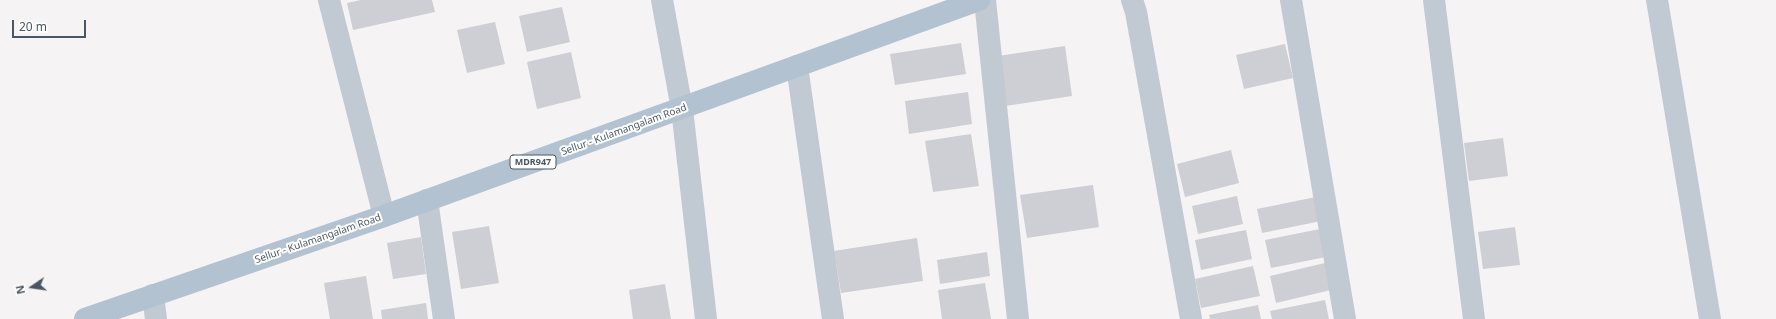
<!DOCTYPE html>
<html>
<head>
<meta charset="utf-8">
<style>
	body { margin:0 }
	#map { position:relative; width:1776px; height:319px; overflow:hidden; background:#f5f3f3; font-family:"Noto Sans",sans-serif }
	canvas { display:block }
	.north { position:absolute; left:12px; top:267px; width:40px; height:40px; -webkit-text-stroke:3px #fff; paint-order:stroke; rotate:257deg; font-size:11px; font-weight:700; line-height:16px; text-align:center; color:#4a5661 }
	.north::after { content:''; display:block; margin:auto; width:14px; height:18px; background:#4a5661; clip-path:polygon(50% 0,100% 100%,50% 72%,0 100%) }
	.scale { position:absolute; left:12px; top:20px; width:74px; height:18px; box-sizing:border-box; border:2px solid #4a5661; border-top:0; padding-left:5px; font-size:12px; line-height:14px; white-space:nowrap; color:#4a5661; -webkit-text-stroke:3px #fff; paint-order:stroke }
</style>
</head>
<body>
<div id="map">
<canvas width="1776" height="319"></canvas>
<div class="north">N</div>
<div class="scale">20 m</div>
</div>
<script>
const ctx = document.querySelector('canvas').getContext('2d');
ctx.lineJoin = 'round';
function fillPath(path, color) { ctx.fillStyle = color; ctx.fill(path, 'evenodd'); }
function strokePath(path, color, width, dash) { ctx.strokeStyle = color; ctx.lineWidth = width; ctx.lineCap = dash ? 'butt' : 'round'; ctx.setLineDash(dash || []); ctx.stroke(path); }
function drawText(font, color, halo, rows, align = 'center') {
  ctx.font = font + ' "Noto Sans",sans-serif'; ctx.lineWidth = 4; ctx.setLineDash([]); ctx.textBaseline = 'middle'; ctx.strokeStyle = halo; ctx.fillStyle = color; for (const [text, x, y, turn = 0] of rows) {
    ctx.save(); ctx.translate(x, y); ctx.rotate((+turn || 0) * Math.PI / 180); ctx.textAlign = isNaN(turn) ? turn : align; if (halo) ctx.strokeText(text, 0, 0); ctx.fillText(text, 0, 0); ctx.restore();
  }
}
fillPath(new Path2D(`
	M361,0H432L435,12L353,30L347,3Z
	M562,7L570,42L527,52L519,16Z
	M495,22L505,64L467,73L457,30Z
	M961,43L966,74L895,85L890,54Z
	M1285,44L1293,78L1244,89L1236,55Z
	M1065,46L1072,96L1005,106L998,56Z
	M571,52L581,98L537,109L527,62Z
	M968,92L972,124L909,134L905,101Z
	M971,134L979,186L933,192L925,141Z
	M1503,138L1508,176L1469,181L1464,143Z
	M1231,150L1239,183L1185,197L1177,164Z
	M1093,185L1099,227L1027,238L1020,195Z
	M1237,196L1243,224L1198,234L1192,206Z
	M1316,197L1321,221L1262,233L1257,209Z
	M489,226L499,283L461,289L452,232Z
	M1515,227L1520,265L1483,269L1478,232Z
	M1320,229L1326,257L1271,268L1265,240Z
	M1246,230L1252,259L1201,270L1195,240Z
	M421,237L426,274L393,279L387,243Z
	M917,238L923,281L841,293L834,251Z
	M987,252L990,276L940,284L937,260Z
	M1329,262L1335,289L1276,303L1270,276Z
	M1253,266L1260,296L1201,308L1195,279Z
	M366,276L373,319H330L324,283Z
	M985,283L991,319H942L938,290Z
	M665,284L671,319H633L629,290Z
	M1325,300L1329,319H1272L1270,311Z
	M426,303L428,319H382L381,310Z
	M1258,305L1261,319H1210L1209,315Z`), '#cdcfd5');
strokePath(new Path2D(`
	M329,0L384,216
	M662,0L682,109L706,319
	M985,0L1018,319
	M1132,0L1136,12L1191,319
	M1291,0L1345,319
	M1434,0L1474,319
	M1657,0L1710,319
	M797,66L833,319
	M427,200L444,319
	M153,295L156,319`), '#c1cad2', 22);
strokePath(new Path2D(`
	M85,319L384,216L979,0`), '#b3c2d1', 22);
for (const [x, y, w] of [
	[533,162,46]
]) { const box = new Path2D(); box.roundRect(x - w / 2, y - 7, w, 14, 3); ctx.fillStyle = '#fff'; ctx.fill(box); strokePath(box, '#4a5661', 1); }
drawText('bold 9px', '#4a5661', null, [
	["MDR947",533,162]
]);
drawText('10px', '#4a5661', '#fff', [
	["Sellur - Kulamangalam Road",624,130,-20],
	["Sellur - Kulamangalam Road",318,239,-19]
]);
</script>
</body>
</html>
